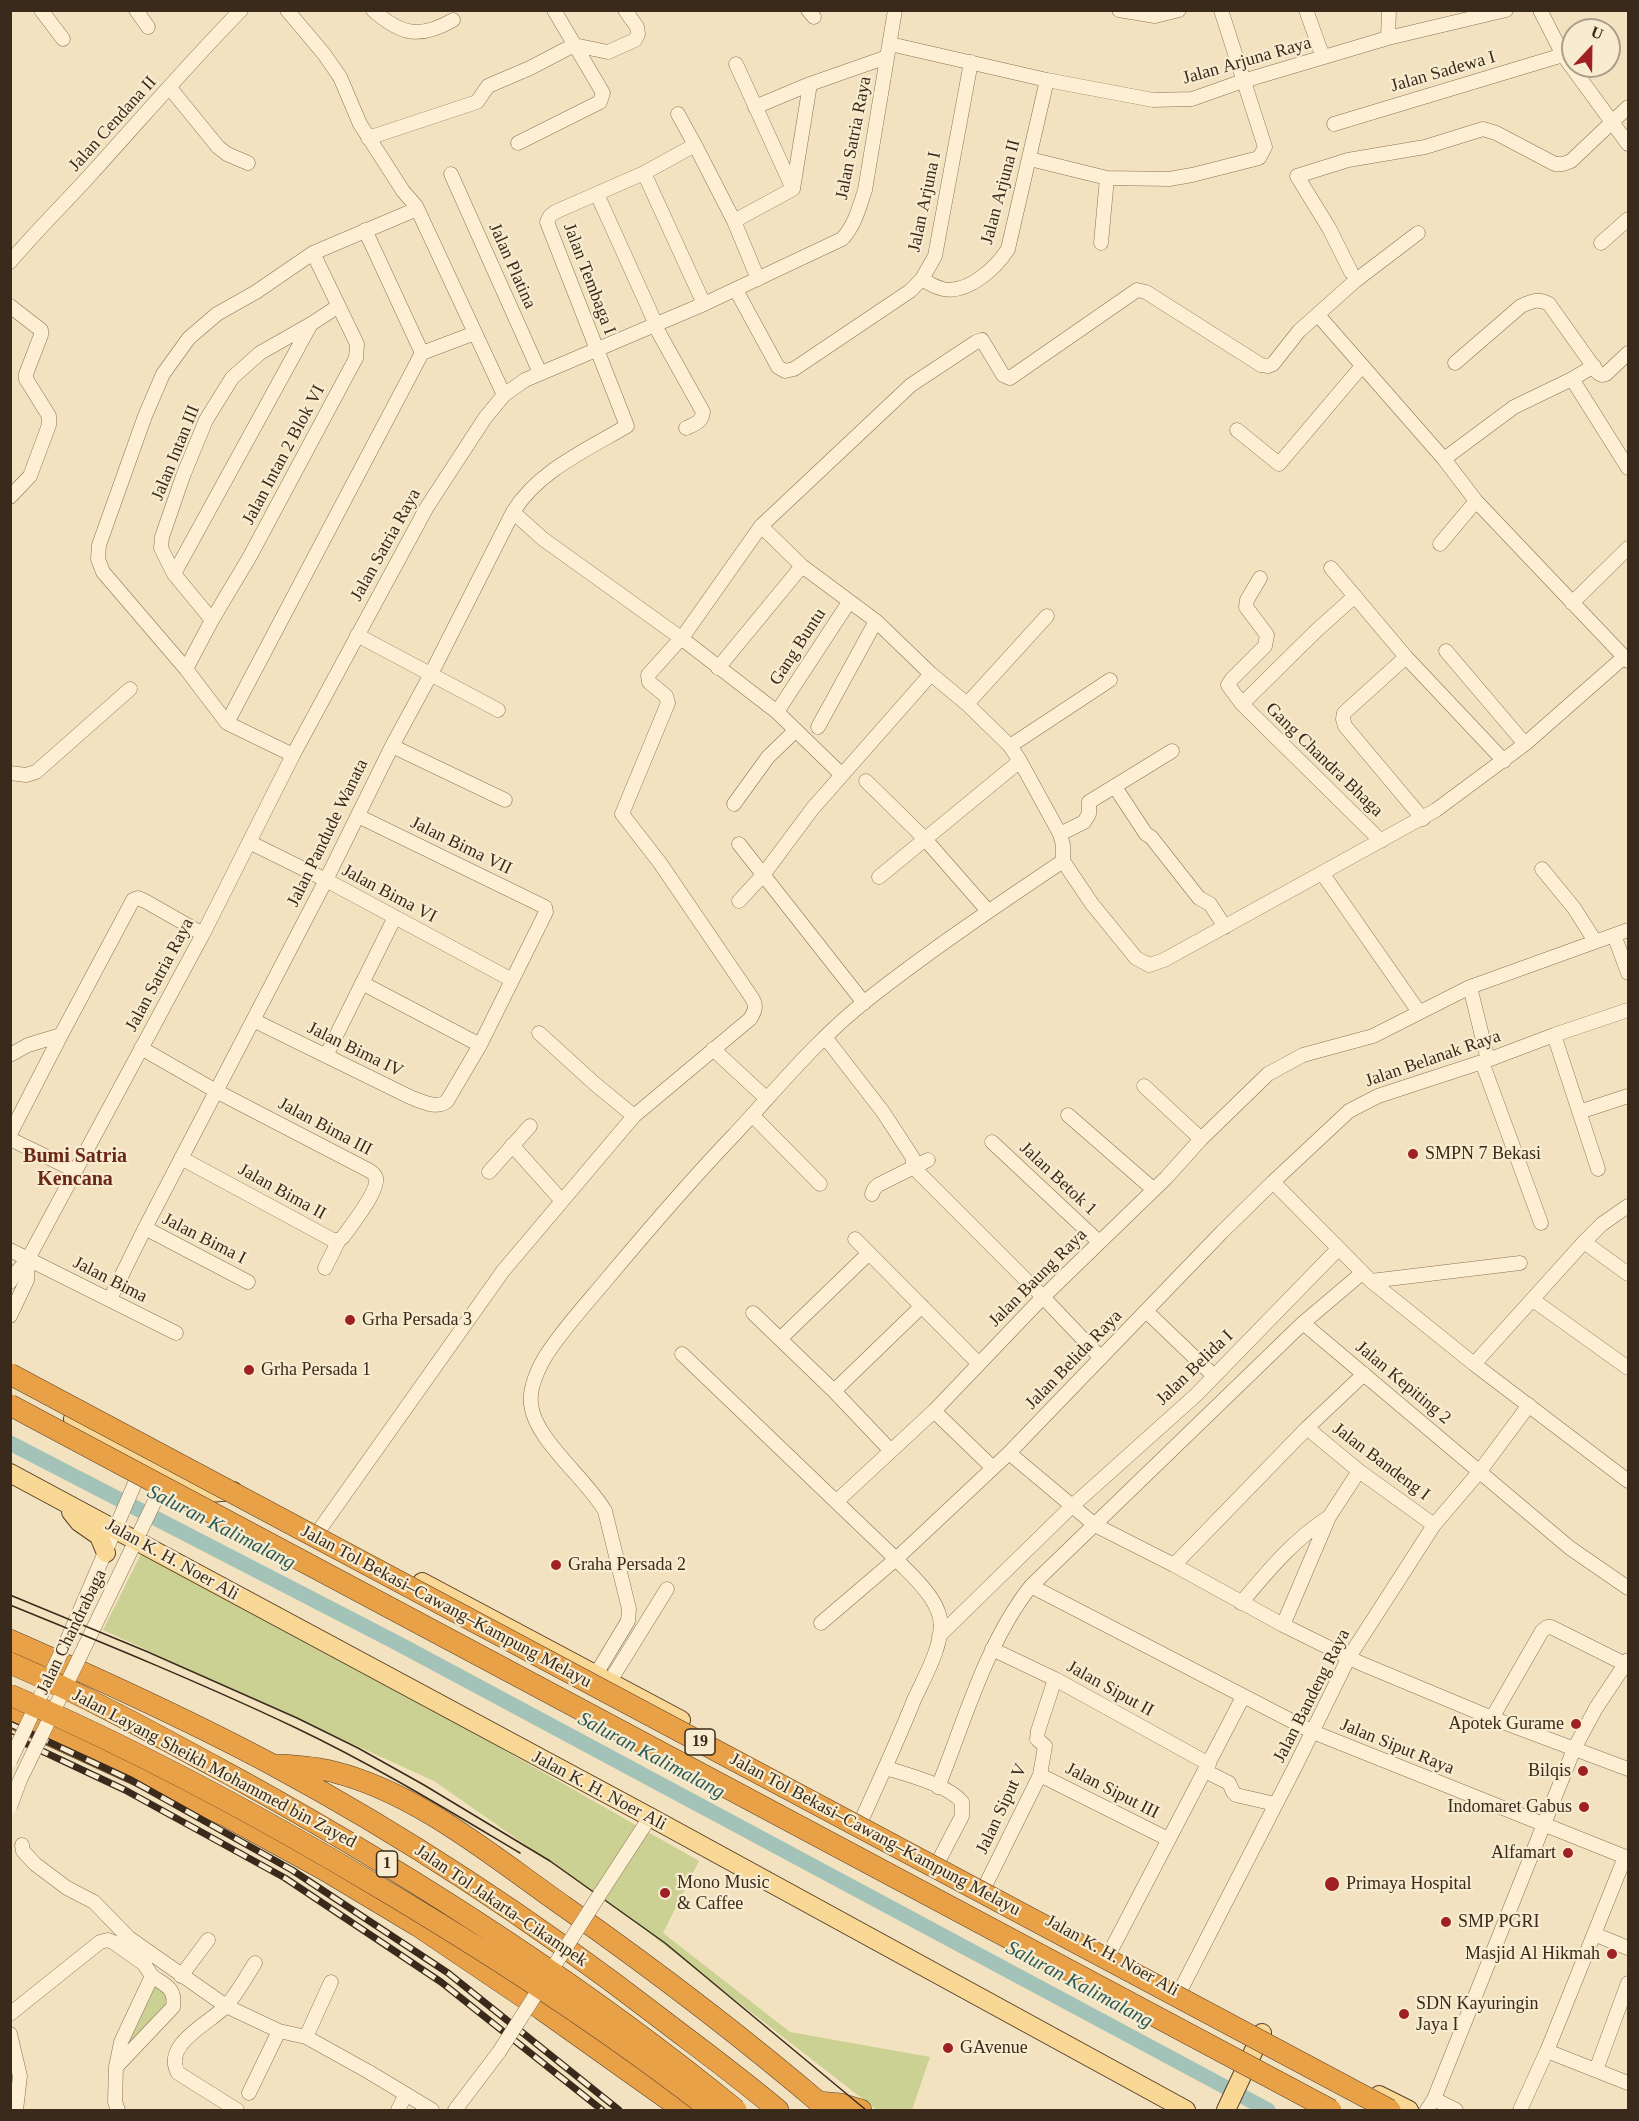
<!DOCTYPE html>
<html>
<head>
<meta charset="utf-8">
<style>
	body { margin:0 }
	#map { position:relative; width:1639px; height:2121px; overflow:hidden; background:#f2e2bf; font-family:"Times New Roman",serif }
	canvas { display:block }
	.frame { position:absolute; inset:0; border:12px solid #3a2a1c; pointer-events:none }
	.north { position:absolute; left:1561px; top:18px; width:60px; height:60px; box-sizing:border-box; background:#f8ecd0; border:2px solid #ac9e88; border-radius:50%; rotate:22deg; font-size:16px; font-weight:700; line-height:24px; text-align:center; color:#3a2a1c }
	.north::after { content:''; display:block; margin:auto; width:21px; height:27px; background:#a02123; clip-path:polygon(50% 0,100% 100%,50% 72%,0 100%) }
</style>
</head>
<body>
<div id="map">
<canvas width="1639" height="2121"></canvas>
<div class="frame"></div>
<div class="north">U</div>
</div>
<script>
const ctx = document.querySelector('canvas').getContext('2d');
ctx.lineJoin = 'round';
function fillPath(path, color) { ctx.fillStyle = color; ctx.fill(path, 'evenodd'); }
function strokePath(path, color, width, dash) { ctx.strokeStyle = color; ctx.lineWidth = width; ctx.lineCap = dash ? 'butt' : 'round'; ctx.setLineDash(dash || []); ctx.stroke(path); }
function drawText(font, color, halo, rows, align = 'center') {
  ctx.font = font + ' "Times New Roman",serif'; ctx.lineWidth = 4.5; ctx.setLineDash([]); ctx.textBaseline = 'middle'; ctx.strokeStyle = halo; ctx.fillStyle = color; for (const [text, x, y, turn = 0] of rows) {
    ctx.save(); ctx.translate(x, y); ctx.rotate((+turn || 0) * Math.PI / 180); ctx.textAlign = isNaN(turn) ? turn : align; if (halo) ctx.strokeText(text, 0, 0); ctx.fillText(text, 0, 0); ctx.restore();
  }
}
fillPath(new Path2D(`
	M145,1546L699,1861L663,1933L790,2032L930,2057L912,2110H877L626,1915L434,1781L103,1630Z
	M152,1976L175,1997L116,2067Z`), '#cad192');
strokePath(new Path2D(`
	M10,1443L399,1644L1268,2110`), '#a3c3b9', 15);
const minor = new Path2D(`
	M41,10L63,39
	M136,10L148,27
	M287,10L324,54L340,77L360,124L403,191L416,206L504,395
	M373,10C401,35 420,39 453,20
	M808,10L814,17
	M1119,10L1155,16L1179,10
	M1306,10L1323,57
	M1540,10L1563,55L1628,144
	M1388,38L1389,10
	M890,44L1047,80L1153,100L1192,99L1243,81L1388,38L1506,10
	M736,64L793,189
	M170,88L218,147L227,154L248,163
	M755,107L810,84L887,57
	M678,114L695,145
	M1334,124L1563,55
	M368,138L477,102L488,86L530,68L574,45L608,52L635,40L638,34L637,27L625,10
	M518,143L600,102L603,93L554,10
	M1030,159L1107,178L1169,179L1192,175L1259,158L1265,147L1221,10
	M644,173L704,304
	M451,174L540,373
	M597,194L654,320L655,326L703,412C702,422 695,424 686,428
	M734,221L793,189L810,84
	M1101,243L1107,178
	M1601,243L1628,219
	M10,262C36,231 65,203 92,173C141,119 189,63 241,10
	M1351,272L1329,228L1297,176L1348,160L1425,147L1483,129L1496,133L1555,164H1563L1571,161L1628,107
	M922,279C928,283 935,287 943,289C968,294 996,268 1008,249L1047,80
	M736,290L778,367L785,371L794,369L910,291L922,279L935,256L971,62
	M10,306L41,330V335L26,374V379L49,416V425L30,476L10,497
	M1318,315L1444,459L1476,501L1628,661
	M422,353L475,333
	M1455,363L1521,306C1532,301 1539,298 1549,304L1598,373L1602,375L1606,374L1628,353
	M1572,379L1628,468
	M1237,430L1279,464L1362,366
	M1444,459L1514,407L1572,379L1594,366
	M513,512L543,539L681,638L777,712L842,775
	M761,526L802,566L876,621L931,674
	M1440,544L1476,501
	M1331,568L1406,657L1504,761
	M174,574L311,324
	M1260,578L1247,600L1246,607L1267,635L1265,646L1232,679L1228,685L1242,704L1381,841
	M1572,603L1628,548
	M212,620L174,574L161,548L162,537L183,476L206,420L232,378L260,353L311,324L337,307
	M357,635L498,710
	M1446,651L1525,744
	M1406,657L1344,713L1343,719L1345,726L1423,819
	M718,668L802,566
	M186,669L212,620L249,558L356,358L357,344L313,253
	M967,704L1010,746L1020,761L1060,834L1063,845V861L1092,904L1136,958L1149,965L1164,960L1436,810L1525,744L1624,657
	M1242,704L1317,630L1355,596
	M777,712L849,602
	M227,723L422,353L365,230
	M818,727L876,621
	M392,746L505,800
	M1010,746L1110,680
	M293,755L227,723L186,669L103,572L98,559L99,545L145,416L163,374L189,338L217,314L256,292L313,253L417,209
	M10,773L26,775L36,772L130,689
	M866,781L925,839L988,911
	M1115,787L1146,834L1151,837L1199,898L1210,904L1225,927
	M734,804L768,757L796,730
	M1060,834L1084,822L1089,814V802L1172,751
	M249,842L326,880L512,980
	M739,844L864,1003
	M1542,869L1574,908L1595,941
	M1322,873L1419,1012
	M879,877L1020,761
	M739,901L763,875L813,808L931,674L967,704L1047,616
	M1614,935L1628,973
	M362,983L480,1045
	M1470,987L1488,1060
	M253,1020L410,1097C421,1101 437,1110 447,1101L480,1045L546,912L545,907L358,816
	M539,1033L595,1084L634,1116
	M1554,1035L1598,1169
	M825,1037L883,1112L913,1158V1167L1043,1297L1101,1358
	M141,1048L216,1091L370,1171C373,1173 375,1175 376,1178C379,1191 350,1227 343,1237L339,1240H333L181,1158
	M713,1049L767,1099
	M10,1055L28,1045L61,1035
	M326,1056L395,917
	M1482,1062L1541,1223
	M1144,1086L1201,1139
	M1579,1112L1628,1096
	M752,1115L820,1184
	M1068,1115L1153,1189
	M10,1134L61,1035L133,900L138,898L145,901L203,934
	M10,1139L76,1171
	M992,1142L1099,1242
	M512,1145L562,1201
	M489,1172L530,1126
	M1273,1182L1371,1281L1474,1364L1628,1481
	M872,1194L874,1189L878,1185L928,1160
	M145,1228L248,1282
	M855,1239L978,1363
	M1584,1242L1628,1274
	M10,1250L176,1333
	M325,1268L339,1240
	M1371,1281L1520,1263
	M10,1282L14,1275L28,1259L203,934L293,755L427,507L485,418L504,395L525,380L704,304L842,239C855,225 859,208 865,190L895,10
	M110,1299L145,1228L326,880L392,746L431,674L513,512C538,471 588,449 627,426L547,222L550,216L555,212L644,173L695,145L734,221L758,279
	M1533,1300L1628,1368
	M1146,1311L1214,1376
	M753,1313L834,1391L891,1451
	M10,1316L27,1280L28,1259
	M1303,1323L1570,1548L1628,1588
	M780,1339L869,1253
	M682,1354L896,1559C911,1575 935,1595 940,1618C945,1642 924,1678 914,1700C898,1740 880,1779 862,1819
	M1474,1364L1584,1242L1602,1224L1628,1206
	M834,1391L922,1306
	M934,1411L993,1468
	M1307,1428L1359,1471L1434,1525
	M1009,1453L1095,1525L1174,1565L1283,1625L1360,1663L1492,1718L1628,1769
	M837,1501L934,1411L1043,1297L1166,1178L1201,1139L1268,1074L1303,1055L1373,1036L1470,987L1628,930
	M320,1529L503,1271L634,1116L750,1019C755,1011 757,1006 752,998L660,863L622,814L668,703L666,696L649,682L648,675L684,635L761,526L911,385L976,342L982,340L1003,375L1010,378L1137,290L1146,292L1261,365L1268,366L1273,364L1299,331L1355,281L1418,233
	M1174,1565L1307,1428L1364,1374
	M1031,1586L1313,1732L1628,1858
	M1241,1603C1268,1571 1293,1540 1329,1517
	M821,1623L896,1559L1009,1453L1222,1232L1273,1182L1349,1111L1378,1096L1488,1060L1554,1035L1628,1010
	M1283,1625L1329,1517L1359,1471
	M939,1636L1071,1507L1196,1395L1338,1249
	M68,1638L142,1467
	M85,1646L165,1480
	M992,1649L1055,1679L1209,1764
	M596,1674L628,1621L629,1609L605,1511C587,1479 534,1439 531,1404C529,1388 537,1371 545,1357C562,1330 587,1303 607,1279C648,1230 689,1182 733,1136C777,1089 816,1040 867,1000C929,951 996,906 1063,861
	M610,1681L667,1589
	M1492,1718L1542,1631L1547,1627H1551L1625,1664
	M886,1768C908,1775 948,1785 962,1802V1816L938,1862
	M1205,1771L1229,1783L1233,1792L1236,1795L1275,1804
	M1040,1775L1168,1839
	M938,1787C965,1720 986,1643 1031,1586L1303,1323L1362,1273
	M22,1845L23,1851L35,1864L67,1888L94,1902L129,1938L226,2006L279,2031L306,2037L369,2072L432,2110
	M985,1886L1040,1775L1045,1746L1037,1739L1038,1731L1055,1679
	M600,1894L650,1817
	M1594,1934L1628,1948
	M1109,1954L1243,1697
	M181,1976L208,1940
	M1179,1993L1296,1765L1349,1657L1434,1525L1480,1471L1529,1405
	M10,2014L100,1942L108,1940L113,1942L144,1964L152,1976L121,2042L116,2067L115,2102L118,2110
	M10,2034L20,2076L16,2110
	M306,2037L331,1982
	M1547,2051L1628,2083
	M117,2066L173,2007C176,1988 166,1986 152,1976
	M1596,2070L1628,1983
	M249,2093L279,2031
	M1434,2099L1456,2110
	M237,2110L178,2073C162,2044 210,2023 226,2006C237,1994 246,1977 255,1963
	M398,2110L406,2094
	M455,2110L499,2052
	M1427,2110L1434,2099L1574,1749L1596,1708L1628,1660
	M1520,2110L1547,2051L1625,1857`);
const major = new Path2D(`
	M73,1419L145,1460L209,1493L233,1491
	M10,1473L650,1817L1186,2110
	M71,1512L79,1522L99,1536L106,1553
	M422,1582L681,1720
	M1379,2095L1409,2110
	M1226,2110L1262,2033`);
const highway = new Path2D(`
	M10,1640C99,1679 187,1719 273,1765C409,1838 538,1924 660,2018C699,2048 740,2078 778,2110
	M10,1717L226,1816L323,1869L418,1926L541,2009L683,2110
	M280,1765C298,1766 316,1767 334,1772C418,1793 495,1858 565,1907C656,1971 744,2038 828,2110
	M818,2102L841,2104L861,2110`);
strokePath(minor, '#8c7256', 15);
strokePath(major, '#59402b', 20);
strokePath(highway, '#59402b', 22);
strokePath(minor, '#fcefd3', 14);
strokePath(major, '#f8d894', 18);
strokePath(highway, '#e9a148', 21);
strokePath(new Path2D(`
	M10,1595L148,1652L297,1718L358,1748L424,1785L550,1861L665,1943L866,2110
	M10,1605C106,1644 201,1683 294,1727C372,1764 446,1809 520,1853`), '#3a2a1c', 1.5);
const rail = new Path2D(`
	M10,1724L131,1780L292,1870L448,1973L619,2110
	M10,1736L125,1790L285,1878L441,1982L602,2110`);
strokePath(rail, '#3a2a1c', 7);
strokePath(rail, '#f8ecd0', 4.5, [14]);
const minorBridge = new Path2D(`
	M10,1761L68,1638
	M10,1807L20,1780L85,1646
	M499,2052L600,1894`);
const highwayBridge = new Path2D(`
	M10,1374L1390,2110
	M10,1405L1331,2110
	M10,1663C91,1698 168,1741 245,1783C418,1879 583,1985 736,2110
	M10,1695C142,1752 269,1821 392,1895C502,1961 610,2031 711,2110`);
strokePath(minorBridge, '#8c7256', 15, []);
strokePath(highwayBridge, '#59402b', 22, []);
strokePath(minorBridge, '#fcefd3', 14);
strokePath(highwayBridge, '#e9a148', 21);
for (const [x, y, r, color] of [
	[1413,1154,6,"#a02123"],
	[350,1320,6,"#a02123"],
	[249,1370,6,"#a02123"],
	[556,1565,6,"#a02123"],
	[1576,1724,6,"#a02123"],
	[1583,1771,6,"#a02123"],
	[1584,1807,6,"#a02123"],
	[1568,1853,6,"#a02123"],
	[1332,1884,8,"#a02123"],
	[665,1893,6,"#a02123"],
	[1446,1922,6,"#a02123"],
	[1612,1954,6,"#a02123"],
	[1404,2014,6,"#a02123"],
	[948,2048,6,"#a02123"]
]) { const dot = new Path2D(); dot.arc(x, y, r, 0, 2 * Math.PI); ctx.fillStyle = color; ctx.fill(dot); strokePath(dot, '#f8ecd0', 2); }
for (const [x, y, w] of [
	[700,1742,30],
	[387,1864,21]
]) { const box = new Path2D(); box.roundRect(x - w / 2, y - 13, w, 26, 4.5); ctx.fillStyle = '#f8ecd0'; ctx.fill(box); strokePath(box, '#3a2a1c', 1.5); }
drawText('bold 16px', '#3a2a1c', null, [
	["19",700,1742],
	["1",387,1864]
]);
drawText('18px', '#3a2a1c', '#f8ecd0', [
	["Jalan Arjuna Raya",1247,61,-16],
	["Jalan Sadewa I",1443,72,-16],
	["Jalan Cendana II",113,124,-48],
	["Jalan Satria Raya",854,138,-79],
	["Jalan Arjuna II",1001,192,-75],
	["Jalan Arjuna I",925,202,-78],
	["Jalan Platina",512,266,66],
	["Jalan Tembaga I",589,279,69],
	["Jalan Intan III",176,453,-68],
	["Jalan Intan 2 Blok VI",284,455,-62],
	["Jalan Satria Raya",386,545,-61],
	["Gang Buntu",798,647,-57],
	["Gang Chandra Bhaga",1324,760,44],
	["Jalan Pandude Wanata",328,833,-64],
	["Jalan Bima VII",461,846,26],
	["Jalan Bima VI",389,894,28],
	["Jalan Satria Raya",160,975,-62],
	["Jalan Bima IV",355,1050,26],
	["Jalan Belanak Raya",1433,1059,-19],
	["Jalan Bima III",325,1127,28],
	["Jalan Betok 1",1058,1179,43],
	["Jalan Bima II",282,1192,29],
	["Jalan Bima I",204,1239,27],
	["Jalan Baung Raya",1038,1278,-45],
	["Jalan Bima",110,1280,27],
	["Jalan Belida Raya",1074,1360,-46],
	["Jalan Belida I",1195,1368,-44],
	["Jalan Kepiting 2",1403,1383,40],
	["Jalan Bandeng I",1381,1462,37],
	["Jalan K. H. Noer Ali",172,1560,29],
	["Jalan Tol Bekasi–Cawang–Kampung Melayu",446,1607,28],
	["Jalan Chandrabaga",72,1632,-64],
	["Jalan Siput II",1110,1689,29],
	["Jalan Bandeng Raya",1312,1696,-63],
	["Jalan Siput Raya",1397,1747,22],
	["Jalan Layang Sheikh Mohammed bin Zayed",214,1769,28],
	["Jalan K. H. Noer Ali",599,1791,28],
	["Jalan Siput III",1112,1791,27],
	["Jalan Siput V",1002,1809,-65],
	["Jalan Tol Bekasi–Cawang–Kampung Melayu",875,1835,28],
	["Jalan Tol Jakarta–Cikampek",501,1906,34],
	["Jalan K. H. Noer Ali",1112,1956,29]
]);
drawText('18px', '#3a2a1c', '#f8ecd0', [
	["SMPN 7 Bekasi",1425,1154],
	["Grha Persada 3",362,1320],
	["Grha Persada 1",261,1370],
	["Graha Persada 2",568,1565],
	["Apotek Gurame",1564,1724,"right"],
	["Bilqis",1571,1771,"right"],
	["Indomaret Gabus",1572,1807,"right"],
	["Alfamart",1556,1853,"right"],
	["Mono Music",677,1883],
	["& Caffee",677,1904],
	["Primaya Hospital",1346,1884],
	["SMP PGRI",1458,1922],
	["Masjid Al Hikmah",1600,1954,"right"],
	["SDN Kayuringin",1416,2004],
	["Jaya I",1416,2025],
	["GAvenue",960,2048]
], 'left');
drawText('bold 20px', '#6b2817', '#f8ecd0', [
	["Bumi Satria",75,1157],
	["Kencana",75,1180]
]);
drawText('italic 20px', '#2a5b58', '#f8ecd0', [
	["Saluran Kalimalang",221,1528,27],
	["Saluran Kalimalang",651,1756,28],
	["Saluran Kalimalang",1079,1985,28]
]);
</script>
</body>
</html>
